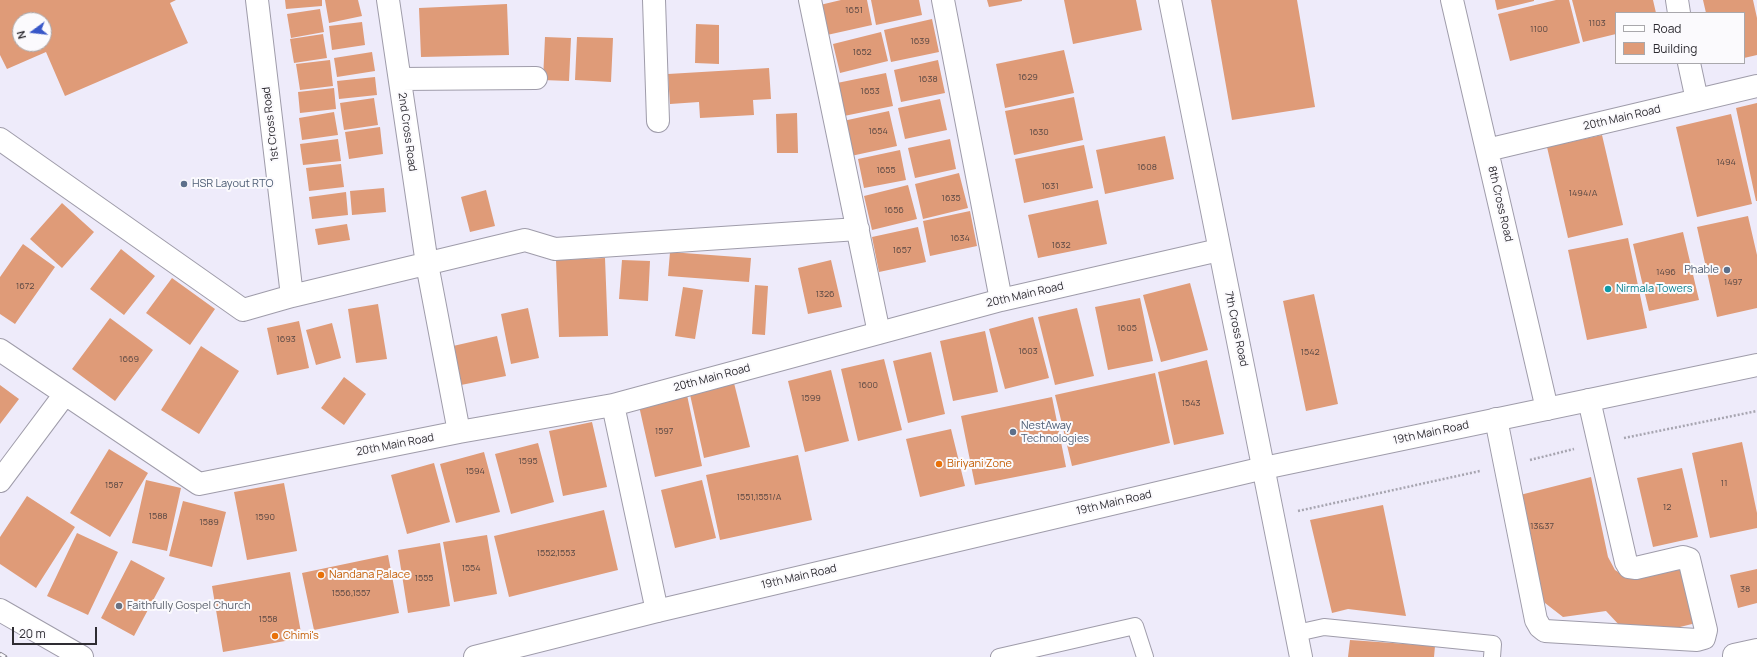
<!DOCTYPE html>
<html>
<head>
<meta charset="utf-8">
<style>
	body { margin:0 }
	#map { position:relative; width:1757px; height:657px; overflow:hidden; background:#eeebfa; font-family:Manrope,sans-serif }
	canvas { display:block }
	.legend { position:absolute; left:1615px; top:12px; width:130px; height:52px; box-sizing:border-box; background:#fbfafd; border:1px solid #a9a8ac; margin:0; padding:5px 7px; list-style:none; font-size:12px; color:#2e2c32 }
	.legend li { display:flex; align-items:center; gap:8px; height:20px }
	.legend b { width:20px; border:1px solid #a9a8ac }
	.north { position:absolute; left:12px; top:12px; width:40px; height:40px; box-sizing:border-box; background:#fbfafd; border:1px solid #a9a8ac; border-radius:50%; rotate:255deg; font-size:11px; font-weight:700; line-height:16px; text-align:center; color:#2e2c32 }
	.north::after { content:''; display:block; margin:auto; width:14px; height:18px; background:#3857c8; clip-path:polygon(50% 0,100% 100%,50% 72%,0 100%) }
	.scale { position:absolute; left:12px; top:627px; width:85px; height:18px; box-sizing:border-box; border:2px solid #2e2c32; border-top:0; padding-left:5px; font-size:12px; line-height:14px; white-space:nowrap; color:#2e2c32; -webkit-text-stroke:3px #fbfafd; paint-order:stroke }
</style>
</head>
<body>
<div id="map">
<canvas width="1757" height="657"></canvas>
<ul class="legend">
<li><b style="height:5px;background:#fff"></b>Road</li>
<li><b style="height:11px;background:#df9b78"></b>Building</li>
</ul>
<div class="north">N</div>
<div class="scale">20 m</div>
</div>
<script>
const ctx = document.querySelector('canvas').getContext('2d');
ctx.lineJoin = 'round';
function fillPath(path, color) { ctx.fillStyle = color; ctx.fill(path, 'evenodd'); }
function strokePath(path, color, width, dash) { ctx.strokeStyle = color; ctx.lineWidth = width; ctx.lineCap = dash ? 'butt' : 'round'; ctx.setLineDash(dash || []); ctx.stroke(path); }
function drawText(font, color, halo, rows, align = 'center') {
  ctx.font = font + ' Manrope,sans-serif'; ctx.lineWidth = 4; ctx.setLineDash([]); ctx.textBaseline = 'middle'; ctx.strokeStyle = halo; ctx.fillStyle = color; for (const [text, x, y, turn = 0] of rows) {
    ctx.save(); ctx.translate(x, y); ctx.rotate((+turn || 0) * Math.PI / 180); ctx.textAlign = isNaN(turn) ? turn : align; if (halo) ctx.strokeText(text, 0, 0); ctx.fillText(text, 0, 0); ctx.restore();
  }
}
fillPath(new Path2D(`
	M0,0H176L170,3L188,43L65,96L46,52L7,69L0,55ZM20,20H44V44H20Z
	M285,0H322V6L286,9Z
	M325,0H358L362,16L329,23Z
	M841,0H867L872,25L827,35L820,5Z
	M871,0H919L922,15L876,25Z
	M987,0H1022V1L989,7Z
	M1064,0H1136L1142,30L1073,44Z
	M1211,0H1297L1315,107L1232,120Z
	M1495,0H1534V1L1497,10Z
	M1556,0H1569L1580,43L1510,61L1498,14Z
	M1572,0H1653L1656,13H1616V34L1583,42Z
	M1703,0H1753L1757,18V55L1744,58V13H1706Z
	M507,4L509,55L421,57L419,8Z
	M320,9L324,32L291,38L287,14Z
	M932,19L939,52L891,62L884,30Z
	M362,22L365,45L332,50L329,26Z
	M696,24L719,25V64L695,63Z
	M881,32L888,61L840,73L833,44Z
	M323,34L327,58L294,63L290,39Z
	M545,37L571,38L569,81L543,80Z
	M577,37L613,38L611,82L575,80Z
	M1064,50L1074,93L1005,108L996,64Z
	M372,52L375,71L337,77L334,58Z
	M330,60L333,86L300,90L296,64Z
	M938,60L945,93L901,102L894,70Z
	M769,68L771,99L753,100L754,115L700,118L699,102L670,104L668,74Z
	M886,73L893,106L844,116L837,83Z
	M375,77L377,95L339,99L337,81Z
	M334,88L336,109L300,113L298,92Z
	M1074,97L1083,140L1014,155L1005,111Z
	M374,98L378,125L344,130L340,103Z
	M940,99L947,130L905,139L898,108Z
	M1757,103V201H1756L1736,108Z
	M889,111L897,146L851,156L843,121Z
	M334,112L338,135L302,140L299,118Z
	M797,113L798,153H777L776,114Z
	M1731,114L1752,204L1697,217L1676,127Z
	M380,127L383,154L349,159L345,132Z
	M1602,135L1623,225L1568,238L1547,147Z
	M1165,136L1174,179L1105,194L1096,150Z
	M338,139L341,161L303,165L300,144Z
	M950,139L956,169L915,178L908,148Z
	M1084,145L1093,188L1024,203L1015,159Z
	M900,150L906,180L864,188L858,159Z
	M341,164L344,187L309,191L306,168Z
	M959,173L968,208L923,219L915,184Z
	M908,185L917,219L872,230L864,196Z
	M384,188L386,212L352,215L350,191Z
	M486,190L495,226L470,232L461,197Z
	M346,192L348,215L312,219L309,197Z
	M1098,200L1107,244L1038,258L1028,215Z
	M62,203L94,232L62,268L30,239Z
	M970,211L977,246L930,256L923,221Z
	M1748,216L1757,255V308L1717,317L1697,227Z
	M347,224L350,240L318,245L315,229Z
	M918,227L926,262L879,272L872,237Z
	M1683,232L1699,300L1649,311L1633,244Z
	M1628,238L1647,328L1587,340L1568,250Z
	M23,244L55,267L15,324L0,314V277Z
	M121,249L155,276L124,315L90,289Z
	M670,252L751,258L749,282L668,276Z
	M605,258L608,336L559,337L556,260Z
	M622,260L650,261L648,301L619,299Z
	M831,260L842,307L808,314L798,268Z
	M172,278L215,309L190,345L146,313Z
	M1190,283L1208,350L1161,362L1143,295Z
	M755,285L768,286L765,335L752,334Z
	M683,287L703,290L695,339L675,336Z
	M1314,294L1338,404L1306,411L1283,301Z
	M1140,298L1153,361L1108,370L1095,307Z
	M378,304L387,359L356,363L348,309Z
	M528,308L539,358L511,364L501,314Z
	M1077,308L1094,376L1055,385L1038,317Z
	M1033,317L1049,378L1005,389L989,329Z
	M110,318L153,350L115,401L72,369Z
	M299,321L309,368L277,375L267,328Z
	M332,323L341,358L316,365L306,330Z
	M985,331L998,392L953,401L940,341Z
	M497,336L506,376L461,385L453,346Z
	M201,346L239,371L199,434L161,410Z
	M931,352L945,414L908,423L893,361Z
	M884,359L902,430L858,441L841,369Z
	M1207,360L1224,434L1174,445L1158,372Z
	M831,370L849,441L805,452L788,381Z
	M1155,373L1170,443L1072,466L1055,395Z
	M344,377L366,394L344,425L321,408Z
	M733,379L750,447L704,458L689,390Z
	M0,385L19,399L0,424Z
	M687,395L702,466L655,477L639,406Z
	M1052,397L1066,467L975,485L961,416Z
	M592,422L607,487L563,496L549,431Z
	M951,429L965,486L920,497L906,439Z
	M1742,442L1757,513V528L1710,538L1692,453Z
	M538,443L554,502L511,514L495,454Z
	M109,449L148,473L110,537L70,513Z
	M484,452L500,512L456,523L440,464Z
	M798,455L812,520L720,540L706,475Z
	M434,463L450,522L407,534L391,475Z
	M1682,468L1698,537L1653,547L1637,478Z
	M1591,477L1608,557L1615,570L1626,577L1683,564L1696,623L1660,632L1621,627L1606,611L1563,617L1536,596L1516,496Z
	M146,480L181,488L167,551L132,543Z
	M702,480L716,538L675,548L661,490Z
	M284,483L297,551L247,560L234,492Z
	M27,496L75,527L36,588L0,564V537Z
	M183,501L226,512L212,567L169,556Z
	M1383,505L1406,616L1348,609L1332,613L1310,520Z
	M604,510L618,570L509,597L494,536Z
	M77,533L118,552L88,615L47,596Z
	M487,535L497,594L454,602L443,542Z
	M440,543L450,606L408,613L398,550Z
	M388,555L399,613L314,630L302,573Z
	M131,560L165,578L134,636L101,618Z
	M1757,569V603L1738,608L1730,575Z
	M290,572L302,638L223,652L212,586Z
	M1350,640L1435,646L1434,657H1348Z`), '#df9b78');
const service = new Path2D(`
	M1297,633L1324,627L1493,644L1492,657
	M999,657L1135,626L1145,657`);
const minor = new Path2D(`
	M257,0L292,296
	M388,0L427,264L459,432
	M654,0L658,121
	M810,0L879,333
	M943,0L1001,300
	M1452,0L1547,409
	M1677,0L1679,13
	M1689,63L1697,100
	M400,79L536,78
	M0,139L243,310L292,296L525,240L555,249L858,229
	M1487,150L1757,86
	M0,350L199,484L459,432L613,405L1001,300L1219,250
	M613,405L657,611
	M1496,419L1536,620L1540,627L1545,631L1697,640L1704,638L1706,630L1689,559L1683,557L1636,568L1629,567L1626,562L1589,400
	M0,481L65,394
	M1734,657V655L1757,650`);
const tertiary = new Path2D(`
	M1170,0L1301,657
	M0,610L82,657`);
const secondary = new Path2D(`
	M475,657L657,611L1264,468L1757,365`);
strokePath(service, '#9f9caa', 18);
strokePath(minor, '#9f9caa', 24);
strokePath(tertiary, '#9f9caa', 24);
strokePath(secondary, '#9f9caa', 24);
strokePath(new Path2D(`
	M1624,438L1757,411
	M1530,460L1574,449
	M1298,511L1480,471`), '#a7a5b0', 2.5, [2, 2]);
strokePath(service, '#fff', 16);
strokePath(minor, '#fff', 22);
strokePath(tertiary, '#fff', 22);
strokePath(secondary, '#fff', 22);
const rail = new Path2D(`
	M0,654L5,657`);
strokePath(rail, '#87858f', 4.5);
strokePath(rail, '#fbfafd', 3, [9]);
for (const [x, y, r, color] of [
	[184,184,4,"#5c6f8a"],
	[1727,270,4,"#5c6f8a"],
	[1608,289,4,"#0f9aa8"],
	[1013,432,4,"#5c6f8a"],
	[939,464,4,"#e8710a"],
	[321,575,4,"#e8710a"],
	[119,606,4,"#6b7280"],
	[275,636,4,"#e8710a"]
]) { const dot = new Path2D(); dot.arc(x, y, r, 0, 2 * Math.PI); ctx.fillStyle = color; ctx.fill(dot); strokePath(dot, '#fbfafd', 1.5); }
drawText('9px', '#5a4844', null, [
	["1651",854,10],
	["1103",1597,23],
	["1100",1539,29],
	["1639",920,41],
	["1652",862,52],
	["1629",1028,77],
	["1638",928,79],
	["1653",870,91],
	["1654",878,131],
	["1630",1039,132],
	["1494",1726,162],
	["1608",1147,167],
	["1655",886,170],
	["1631",1050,186],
	["1494/A",1583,193],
	["1635",951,198],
	["1656",894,210],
	["1634",960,238],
	["1632",1061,245],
	["1657",902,250],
	["1496",1666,272],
	["1497",1733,282],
	["1672",25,286],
	["1326",825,294],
	["1605",1127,328],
	["1693",286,339],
	["1603",1028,351],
	["1542",1310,352],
	["1669",129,359],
	["1600",868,385],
	["1599",811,398],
	["1543",1191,403],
	["1597",664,431],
	["1595",528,461],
	["1594",475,471],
	["11",1724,483],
	["1587",114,485],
	["1551,1551/A",759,497],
	["12",1667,507],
	["1588",158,516],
	["1590",265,517],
	["1589",209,522],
	["13&37",1542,526],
	["1552,1553",556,553],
	["1554",471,568],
	["1555",424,578],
	["38",1745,589],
	["1556,1557",351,593],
	["1558",268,619]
]);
drawText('11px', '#2e2c32', '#fbfafd', [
	["20th Main Road",1622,118,-13],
	["1st Cross Road",271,124,-97],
	["2nd Cross Road",407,132,82],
	["8th Cross Road",1500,204,77],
	["20th Main Road",1025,295,-13],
	["7th Cross Road",1236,329,78],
	["20th Main Road",712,378,-15],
	["19th Main Road",1431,433,-12],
	["20th Main Road",395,445,-11],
	["19th Main Road",1114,503,-13],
	["19th Main Road",799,577,-13]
]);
drawText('11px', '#4e5e75', '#fbfafd', [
	["HSR Layout RTO",192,184],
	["Phable",1719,270,"right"],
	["NestAway",1021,426],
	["Technologies",1021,439]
], 'left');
drawText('11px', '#0d838f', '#fbfafd', [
	["Nirmala Towers",1616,289]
], 'left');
drawText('11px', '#c56008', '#fbfafd', [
	["Biriyani Zone",947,464],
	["Nandana Palace",329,575],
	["Chimi's",283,636]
], 'left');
drawText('11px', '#5b616d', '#fbfafd', [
	["Faithfully Gospel Church",127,606]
], 'left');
</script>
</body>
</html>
